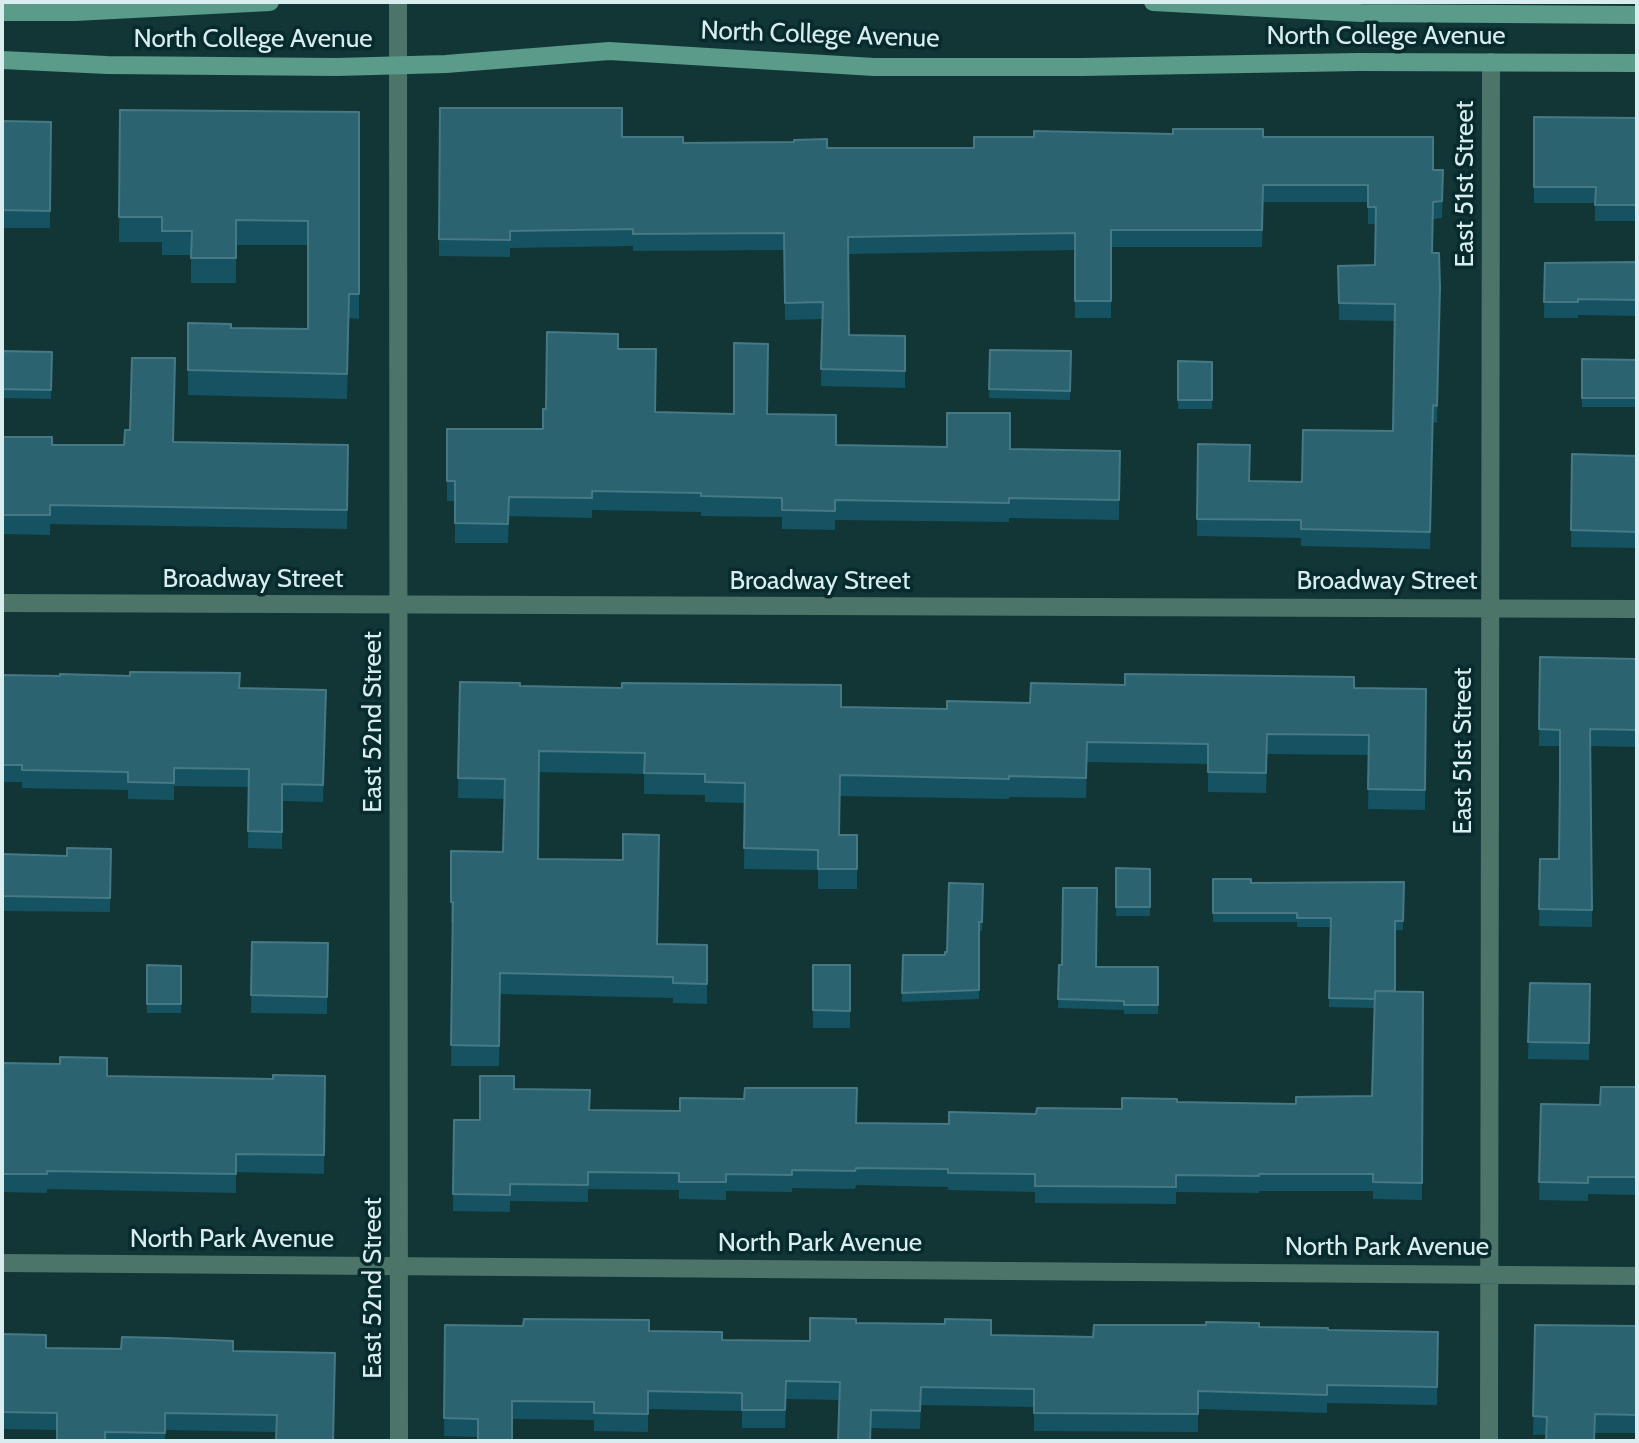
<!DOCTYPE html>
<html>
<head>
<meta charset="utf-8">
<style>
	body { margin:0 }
	#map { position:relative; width:1639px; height:1443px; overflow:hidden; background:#123536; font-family:Cabin,sans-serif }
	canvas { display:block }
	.frame { position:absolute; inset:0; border:4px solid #daedee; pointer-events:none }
</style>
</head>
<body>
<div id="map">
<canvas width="1639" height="1443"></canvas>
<div class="frame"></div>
</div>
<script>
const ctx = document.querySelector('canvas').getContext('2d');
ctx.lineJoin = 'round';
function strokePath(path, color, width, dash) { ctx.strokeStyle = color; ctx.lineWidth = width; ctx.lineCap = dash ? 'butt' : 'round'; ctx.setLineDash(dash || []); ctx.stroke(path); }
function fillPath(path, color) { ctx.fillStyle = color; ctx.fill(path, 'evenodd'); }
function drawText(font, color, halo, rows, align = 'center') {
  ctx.font = font + ' Cabin,sans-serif'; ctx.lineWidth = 7; ctx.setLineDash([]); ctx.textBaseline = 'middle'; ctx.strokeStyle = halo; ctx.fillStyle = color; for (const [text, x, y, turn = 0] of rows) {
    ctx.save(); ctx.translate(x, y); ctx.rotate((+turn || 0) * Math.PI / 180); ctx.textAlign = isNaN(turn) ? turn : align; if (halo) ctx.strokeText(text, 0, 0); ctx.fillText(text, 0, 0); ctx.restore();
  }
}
strokePath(new Path2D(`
	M2,603L1637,609
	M2,1263L1637,1276
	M1489,1441L1491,62`), '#4d7469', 18);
strokePath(new Path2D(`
	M398,2L399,1441`), '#4d7469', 18);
strokePath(new Path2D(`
	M1153,2L1361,13L1637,15
	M2,12H75L270,2
	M2,60L107,65L337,67L446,64L609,51L874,67H1082L1358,62L1637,63`), '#5a9b89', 18);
fillPath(new Path2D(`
	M440,108L622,137L683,143L827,148H974L1263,137L1433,170L1443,187L1442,218L1433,219V253L1440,305L1437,423L1433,422L1430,549L1301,546V538L1197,536L1198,444L1249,481L1302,482L1393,431L1395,321L1339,320L1338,266L1375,265L1376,224H1368V202H1263L1262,247H1111V318H1075V250L848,254L849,335L905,336V388L821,386L822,319L785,320L784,250L633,251V246L510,248V257L439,256Z
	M120,110L359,112V319L349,318L347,399L188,395V323L231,328L308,329V245H236V283H191V255H162V242H119Z
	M1534,117L1637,118V221H1595V203H1534Z
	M2,121L51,122L50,228H2Z
	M1637,262V316L1578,315V318H1544L1545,263Z
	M618,349L656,412L767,414L836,445L1120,451L1119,520L1009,518V522L835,520V530L782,529V517L701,516V512L592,510V518L509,516L508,543H455V501H447V429H543L546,409Z
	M990,350L1071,351L1070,400L989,398Z
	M2,351L52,352L51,399L2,398Z
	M1582,359L1637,360V407H1582Z
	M1178,361L1212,362V409H1178Z
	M2,437L52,445H124L173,442L348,445L347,529L50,524V535L2,534Z
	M1572,454L1637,456V548L1571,547Z
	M1540,657L1637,659V747L1591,746L1592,927L1539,926L1540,859H1559L1560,746H1539Z
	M2,675L240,688L326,690L323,802L282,801V849L248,848L249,787L174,786V800L128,799V790L22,788V782H2Z
	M460,682L841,707L947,709L1030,703L1354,688L1426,689L1425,810L1368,809L1369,755L1267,754L1266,793L1208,792V764L1087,762L1086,798L1009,797V799L840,796L839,835H857V889H818V870L744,869L745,803L705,802V795L644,794V774L539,772L538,859L657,944L707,945V1004L673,1003V998L500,994L499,1066H451L453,922H451V851L503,852L504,799L458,798Z
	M111,849L110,912L2,911V854L67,856Z
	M1116,868L1150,869V916H1116Z
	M1213,879L1251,883L1404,882L1403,930H1395V991L1423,992L1422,1200L1373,1199V1191H1259V1193L1176,1192V1204L1035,1203V1192L948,1190V1187L856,1185L855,1189L792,1188V1192L726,1191V1200L679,1199V1190L588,1189V1202L510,1201V1212L453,1211L454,1120H480L514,1089L589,1110L857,1123L949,1124L1036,1114L1122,1109L1177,1102L1296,1104L1372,1096L1374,1008L1329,1007L1330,927H1297V922H1213Z
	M983,884L982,931H979V999L902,1002V993L947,952Z
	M252,942L328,943L327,1014L251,1013Z
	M147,965L181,966V1013H147Z
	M813,965H850V1028H813Z
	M1059,965L1158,967V1014H1124V1010L1058,1008Z
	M1530,983L1590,984L1589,1060L1528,1059Z
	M2,1063L107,1076L273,1079L325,1076L324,1174L236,1172V1193L47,1189V1193L2,1192Z
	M1637,1087V1195L1588,1194V1201L1539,1200L1541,1104L1600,1105Z
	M856,1323L991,1335L1093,1337L1259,1327L1328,1330L1438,1332L1437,1405L1327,1403V1413L1198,1409V1432L1034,1431V1407L921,1405L920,1429L871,1428V1441H838L839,1400L786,1399L785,1428H742V1411L648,1409V1432L594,1431V1420L512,1419L478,1437L444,1436L445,1325L649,1331L722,1340L810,1341Z
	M1535,1325L1637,1326V1433H1595L1533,1435Z
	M2,1334L46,1348L335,1353L276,1432L165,1430V1441H57V1430L2,1429Z`), '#165362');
const building = new Path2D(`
	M440,108H622V137H683V143L794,142V140L827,139V148H974V137H1034V131L1173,134V129H1263V137H1433V170H1443L1442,201L1433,202L1432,253H1439L1440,288L1437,406L1433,405L1430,532L1301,529V520L1197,519L1198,444L1250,445L1249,481L1302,482L1303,430L1393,431L1395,304L1339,303L1338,266L1375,265L1376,207H1368V185H1263L1262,230H1111V301H1075V233L848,237L849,335L905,336V371L821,369L823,302L785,303L784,233L633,234V229L510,231V240L439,239Z
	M120,110L359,112V294H349L347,374L188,370V323L231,324V328L308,329V221L236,220V258H191L192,231H162V217H119Z
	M1534,117L1637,118V205H1595L1596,187H1534Z
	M2,121L51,122L50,211L2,210Z
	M1637,262V300L1578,299V302H1544L1545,263Z
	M547,332L618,334V349H656L655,412L734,414V343L768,344L767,414L836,415V445L947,447V413H1010V449L1120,451L1119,500L1009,498V503L835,500V511L782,510V498L701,496V493L592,491V498L509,497L508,524L455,523V481H447V429H543V409H546Z
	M990,350L1071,351L1070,391L989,389Z
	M2,351L52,352L51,390L2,389Z
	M132,358H175L173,442L348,445L347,510L50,505V515H2V437H52V445H124L125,430H130Z
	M1582,359L1637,360V398H1582Z
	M1178,361L1212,362V400H1178Z
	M1572,454L1637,456V532L1571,530Z
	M1540,657L1637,659V730L1590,729L1592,910L1539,909L1540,859H1559L1560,780V730L1539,729Z
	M130,672L240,673L239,688L326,690L323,785L282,784V832L248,831L249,769L174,768V783L128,782V772L22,770V765H2V675L60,676V674L130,676Z
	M1125,674L1354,677V688L1426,689L1425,790L1368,789L1369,735L1267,734L1266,773L1208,772V744L1087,742L1086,778L1009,776V779L840,775L839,835H857V869H818V850L744,848L745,783L705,782V774L644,773L645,753L539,751L538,859L623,860V834L659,835L657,944L707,945V984L673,983V977L500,973L499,1046L451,1045L453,902H451V851L503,852L505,779L458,778L460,682L520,683V686L622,688V683L841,685V707L947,709V701L1030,703L1031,683L1125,685Z
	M67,848L111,849L110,898L2,896V854L67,856Z
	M1116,868L1150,869V907H1116Z
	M1213,879H1251V883L1404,882L1403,921H1395V991H1375V999L1329,998L1331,918H1297V913H1213Z
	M949,883L983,884L982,922H979V990L902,993L903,955H945V952H947Z
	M1063,888H1097L1096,967H1158V1005H1124V1001L1058,999L1059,965H1062Z
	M252,942L328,943L327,997L251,995Z
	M147,965L181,966V1004H147Z
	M813,965H850V1011L813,1010Z
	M1530,983L1590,984L1589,1043L1528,1042Z
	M1375,991L1423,992L1422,1183L1373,1182V1174H1259V1176L1176,1175V1187L1035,1186V1174L948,1173V1169L856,1168L855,1171L792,1170V1175L726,1174V1182H679V1173L588,1172V1185L510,1184V1195L453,1194L454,1120H480V1076H514V1089L590,1090L589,1110L680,1111V1098L744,1099L745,1088H857L856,1123L949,1124V1112L1036,1114L1037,1108L1122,1109V1098L1177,1099V1102L1296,1104V1097L1372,1096Z
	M60,1057L107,1058V1076L273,1079V1075L325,1076L324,1155L236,1154V1174L47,1171V1174H2V1063L60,1064Z
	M1601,1087H1637V1177H1588V1183L1539,1182L1541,1104L1600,1105Z
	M810,1318L856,1319V1323L945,1324V1319L991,1320V1335L1093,1337L1094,1325H1206V1322L1259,1323V1327L1328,1328V1330L1438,1332L1437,1387L1327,1385V1395L1198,1391V1414L1034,1413V1389L921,1387L920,1411L871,1410L870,1441H838L840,1382L786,1381L785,1410H742V1393L648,1391V1414L594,1413V1402L512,1401V1441H478V1419L444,1418L445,1325L523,1326L524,1319L649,1320V1331L722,1332V1340L810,1341Z
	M1535,1325L1637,1326V1415L1595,1414L1594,1441H1546L1547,1417L1533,1416Z
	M2,1334L46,1335V1348L121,1349L122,1337L166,1338L233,1341V1351L335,1353L333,1441H276L277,1415L165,1413V1433L105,1432V1441L57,1440V1413L2,1412Z`);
fillPath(building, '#2b6371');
strokePath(building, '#467984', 2);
drawText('26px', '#daedee', '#072b2c', [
	["North College Avenue",820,35,2],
	["North College Avenue",1386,36],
	["North College Avenue",253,39],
	["East 51st Street",1465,184,-90],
	["Broadway Street",253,579],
	["Broadway Street",820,581],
	["Broadway Street",1387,581],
	["East 52nd Street",373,722,-90],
	["East 51st Street",1463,751,-90],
	["North Park Avenue",232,1239],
	["North Park Avenue",820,1243],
	["North Park Avenue",1387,1247],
	["East 52nd Street",373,1288,-90]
]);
</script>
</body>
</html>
